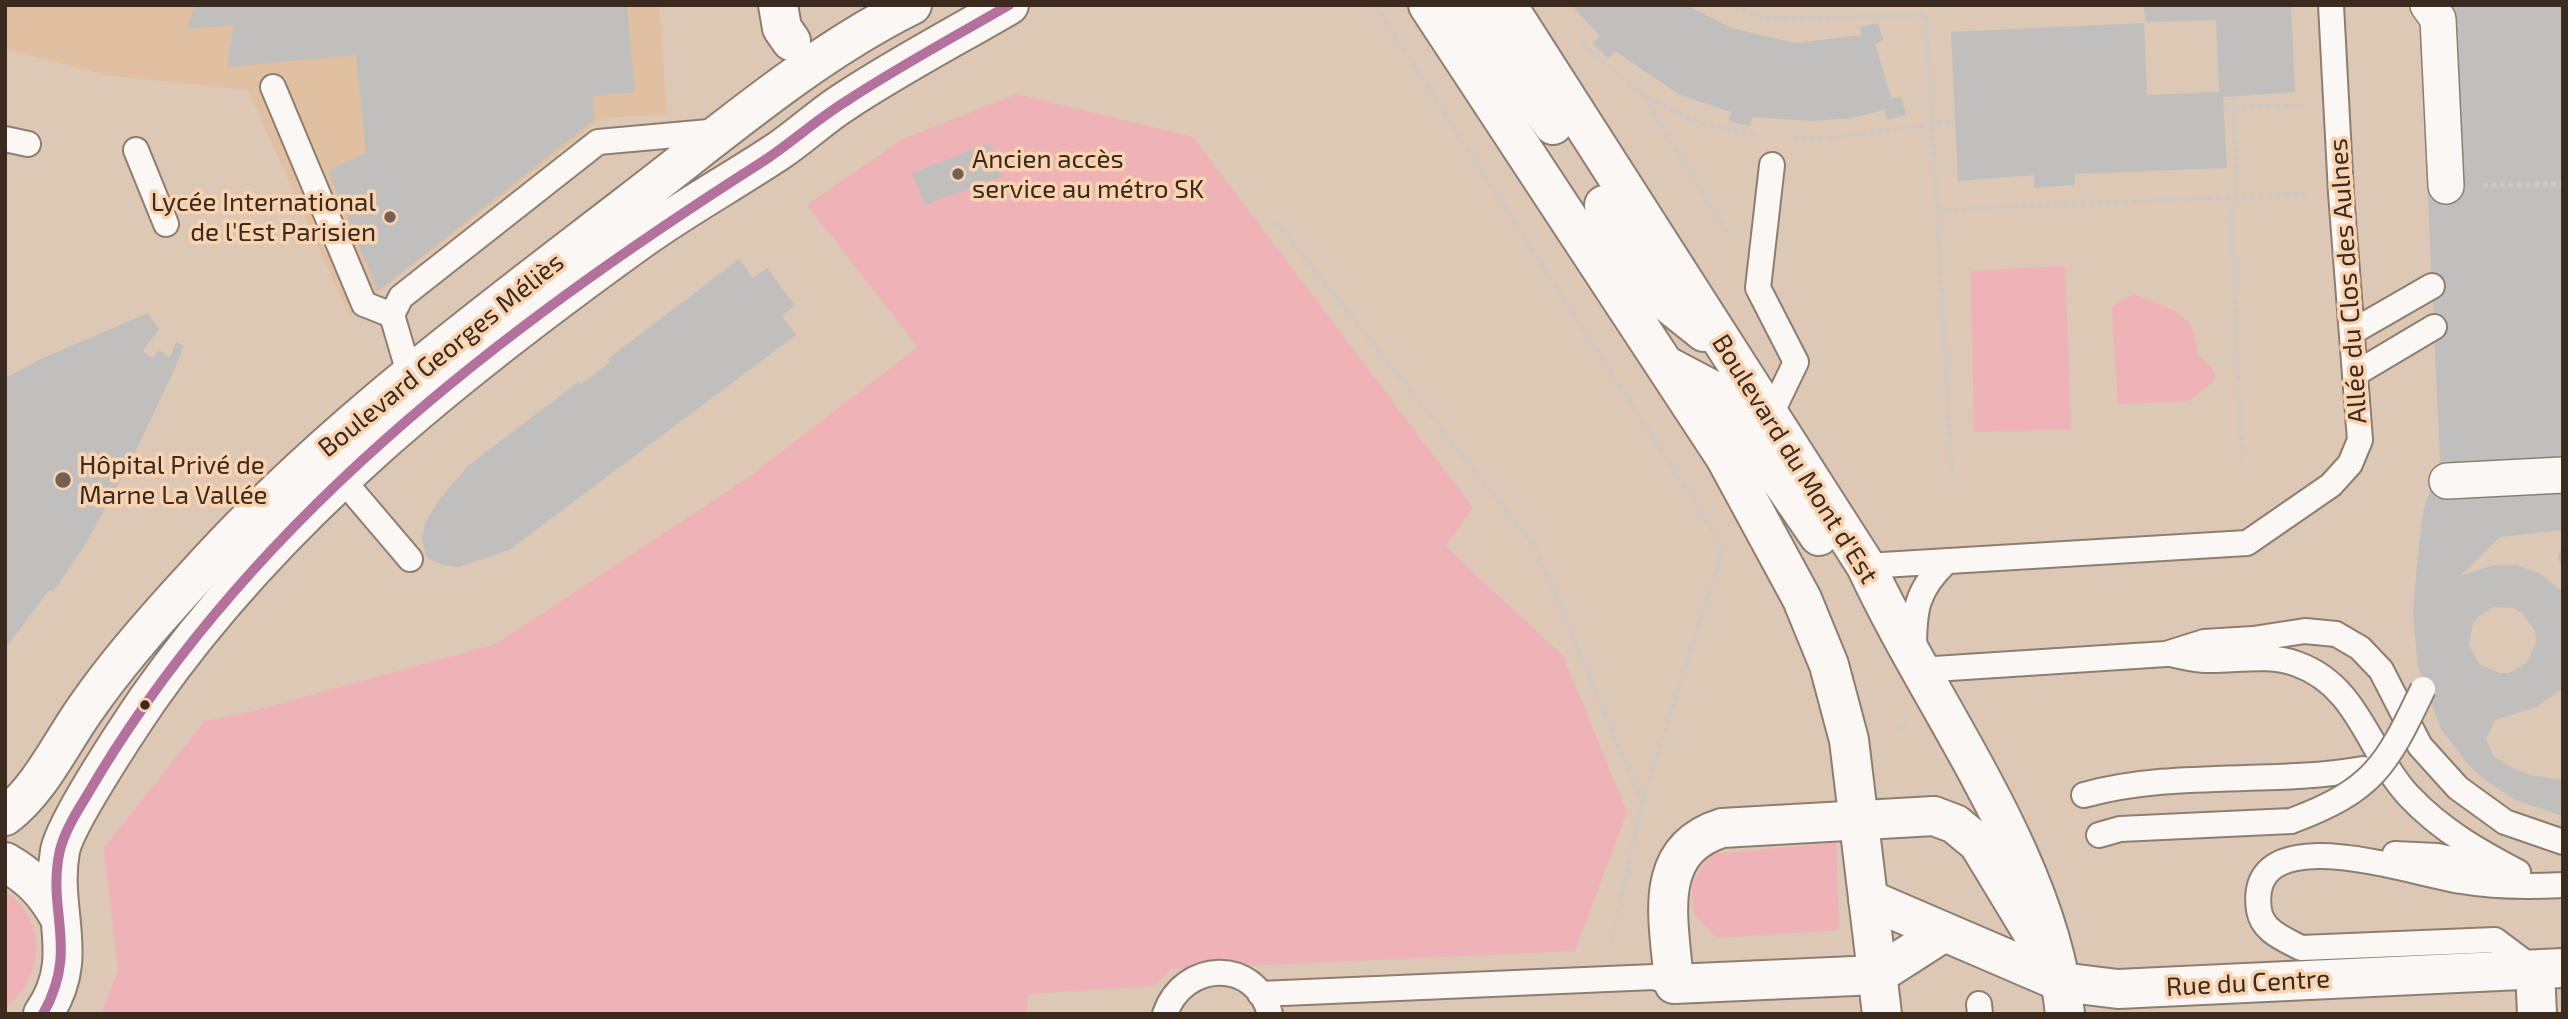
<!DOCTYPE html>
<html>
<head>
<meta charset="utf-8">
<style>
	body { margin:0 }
	#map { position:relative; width:2568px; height:1019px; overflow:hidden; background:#ddc7b5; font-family:"Exo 2",sans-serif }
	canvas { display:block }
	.frame { position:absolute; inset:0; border:7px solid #3a2b1e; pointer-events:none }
</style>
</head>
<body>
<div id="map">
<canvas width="2568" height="1019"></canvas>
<div class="frame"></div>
</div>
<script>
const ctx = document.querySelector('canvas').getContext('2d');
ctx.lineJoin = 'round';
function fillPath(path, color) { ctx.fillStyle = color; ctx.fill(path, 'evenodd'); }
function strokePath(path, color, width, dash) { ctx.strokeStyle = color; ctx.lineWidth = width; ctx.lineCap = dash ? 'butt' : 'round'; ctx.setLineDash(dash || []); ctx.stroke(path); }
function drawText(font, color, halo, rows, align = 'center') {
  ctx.font = font + ' "Exo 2",sans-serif'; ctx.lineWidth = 7; ctx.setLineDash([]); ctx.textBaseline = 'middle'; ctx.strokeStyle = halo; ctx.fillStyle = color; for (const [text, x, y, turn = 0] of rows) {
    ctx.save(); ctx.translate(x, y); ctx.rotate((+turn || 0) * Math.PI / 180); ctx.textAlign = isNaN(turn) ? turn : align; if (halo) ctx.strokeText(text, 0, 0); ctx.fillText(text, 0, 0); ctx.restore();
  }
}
fillPath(new Path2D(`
	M5,5H659L667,114L602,118L349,315L248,90L106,75L5,49Z`), '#e1bfa1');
fillPath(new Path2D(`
	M1017,94L1193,137L1473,508L1445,546L1563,656L1627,812L1575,951L1171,969L1154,986L1028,994L1027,1014H101L118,971L104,848L205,721L246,713L496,644L746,479L918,347L807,205L901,140Z
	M2065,266L2071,429L1974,432L1971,271Z
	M2133,294C2168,308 2196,311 2197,354L2215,372L2214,381L2189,401L2118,404L2112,307Z
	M1836,843L1839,930L1716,938L1693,913L1692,882L1713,854Z
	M5,891C50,922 43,977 5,1009Z`), '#efb2b7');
fillPath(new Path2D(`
	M195,5H627L635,92L593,96L594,120L378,291L328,171L366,153L356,55L227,67L234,25L187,29Z
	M1571,5H1686L1731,28L1796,43L1862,35L1860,27L1878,23L1883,40L1875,44L1891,98L1901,97L1906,115L1887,120L1885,110L1850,118L1812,121L1752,117L1750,126L1729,121L1731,112L1680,95L1615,51L1608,58L1593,43L1600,36Z
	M2143,5H2291L2295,92L2223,97L2227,168L2074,174L2075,185L2034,188V175L1958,181L1951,32L2144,23L2147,95L2219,92L2216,20L2146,22Z
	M2419,5H2563V530L2500,537L2460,576L2494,565H2516L2539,573L2563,592V688L2537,707L2495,720L2486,739L2493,756L2509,766L2530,775L2563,780V816L2515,800L2481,777L2467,763L2441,729L2418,668L2413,612L2417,565L2423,512L2440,461ZM2494,607L2513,608L2522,613L2535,631L2536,641L2528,662L2509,673H2499L2479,664L2469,645L2473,623L2480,615Z
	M990,143L1003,176L925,205L912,173Z
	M739,259L753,278L767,268L795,305L782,316L796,335L509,550L459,567L442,565L426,557L422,539L425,523L439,500L468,466L578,382L580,385L610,362L608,359Z
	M148,313L159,329L143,351L153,358L159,350L170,358L176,342L184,346L175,368L129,465L83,548L53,592L49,590L5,649V378L43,358Z
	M2563,545V573L2558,556Z`), '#c1bfbd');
const service = new Path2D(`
	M273,87L364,304L392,315
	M5,139L28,144
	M136,150L166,224
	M2352,332L2432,286
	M409,373L392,315L401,297L598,142L720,131
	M2355,374L2434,327
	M1771,414L1796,362L1758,288L1772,165
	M342,479L410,559
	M1866,566L2247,543L2331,485L2350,464L2360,440L2341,193L2331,5
	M1914,650C1914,610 1916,590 1947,561
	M2169,654C2181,656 2194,660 2206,660C2236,661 2268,653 2297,664C2359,686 2368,752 2409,796C2441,830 2478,851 2518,872
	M1919,670L2166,654L2204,642L2253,639L2305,631L2336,634L2360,648L2381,670L2420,746L2458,788L2505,822L2563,842
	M2084,795C2174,770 2271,785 2363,769
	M2099,835L2120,829L2291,821
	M2395,854L2437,856L2490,867
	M2535,970L2495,940L2301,948C2284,939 2262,931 2259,910C2245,814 2414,874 2461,881C2496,887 2528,887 2563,885
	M1260,994L1654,977L1674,984
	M1979,1004L1980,1014
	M1165,1014C1183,961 1255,957 1270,1014`);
const pedestrian = new Path2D(`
	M2428,5L2438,19L2446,186
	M2447,481L2563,475`);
const minor = new Path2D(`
	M778,5L782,28L791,41
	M1868,899L2061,982L2118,989L2563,968
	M1944,932L1877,975L1674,984C1670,923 1649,851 1722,828L1934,816L1955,824L1978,843L2050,962
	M2535,970L2537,1014`);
const secondary = new Path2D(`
	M1428,5L1725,457L1802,599L1829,665L1849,740L1882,1014
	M1469,5L1553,125
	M1507,5L1866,566C1931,707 2049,857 2065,1014
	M1604,205L1664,300L1704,332
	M1669,367L1722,395L1819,536
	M5,816C40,790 61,743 86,708C117,663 155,620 192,580C321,435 477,321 630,203C719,135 811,55 912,5
	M5,862C29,876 44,890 58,915
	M43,1014C82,959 49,911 60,851C65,823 129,727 148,699C279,512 460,369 644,237C688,206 735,180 780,150C802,135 822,116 844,102C897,67 954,37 1009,5`);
strokePath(service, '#8e7e70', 28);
strokePath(pedestrian, '#8e7e70', 38);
strokePath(minor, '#8e7e70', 42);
strokePath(secondary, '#8e7e70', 42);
strokePath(new Path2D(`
	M1375,5L1720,542L1722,551L1642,803L1611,944
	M1726,5L1767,19L1926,15L1952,476
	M1582,43L1644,96L1700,123L1756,135
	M2234,96L2236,197L2231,213L2242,463
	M1644,97L1729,236
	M2224,108L2304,105
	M1793,137L1821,139L1955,121
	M2483,185L2563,184
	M1936,210L2309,194
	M1276,222L1535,547L1642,802
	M1893,729L1906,726`), '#cfc9c3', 4.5, [5, 3.5]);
strokePath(service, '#faf7f4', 24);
strokePath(pedestrian, '#faf7f4', 35);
strokePath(minor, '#faf7f4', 38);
strokePath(secondary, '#faf7f4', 38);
const serviceBridge = new Path2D(`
	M2291,821C2374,790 2386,766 2423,689`);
strokePath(serviceBridge, '#8e7e70', 28, []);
strokePath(serviceBridge, '#faf7f4', 24);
strokePath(new Path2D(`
	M43,1014C80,948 46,912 60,850C65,831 76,813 86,797C244,524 500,329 762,162C791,143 816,120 845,102C898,67 954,37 1009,5`), '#b4719e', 10);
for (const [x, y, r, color] of [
	[958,174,7,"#736253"],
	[390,217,7,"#736253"],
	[63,480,9,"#736253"],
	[145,705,6,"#3a2b1e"]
]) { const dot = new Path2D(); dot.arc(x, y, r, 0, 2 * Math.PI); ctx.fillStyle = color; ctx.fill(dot); strokePath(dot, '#fad3b1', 2.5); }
drawText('26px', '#3a2b1e', '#fad3b1', [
	["Ancien accès",972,159],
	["service au métro SK",972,189],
	["Lycée International",376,202,"right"],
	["de l'Est Parisien",376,232,"right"],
	["Hôpital Privé de",79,465],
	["Marne La Vallée",79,495]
], 'left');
drawText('26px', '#3a2b1e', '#fad3b1', [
	["Allée du Clos des Aulnes",2348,281,-94],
	["Boulevard Georges Méliès",441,355,-39],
	["Boulevard du Mont d'Est",1795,459,58],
	["Rue du Centre",2248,983,-3]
]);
</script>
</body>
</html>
